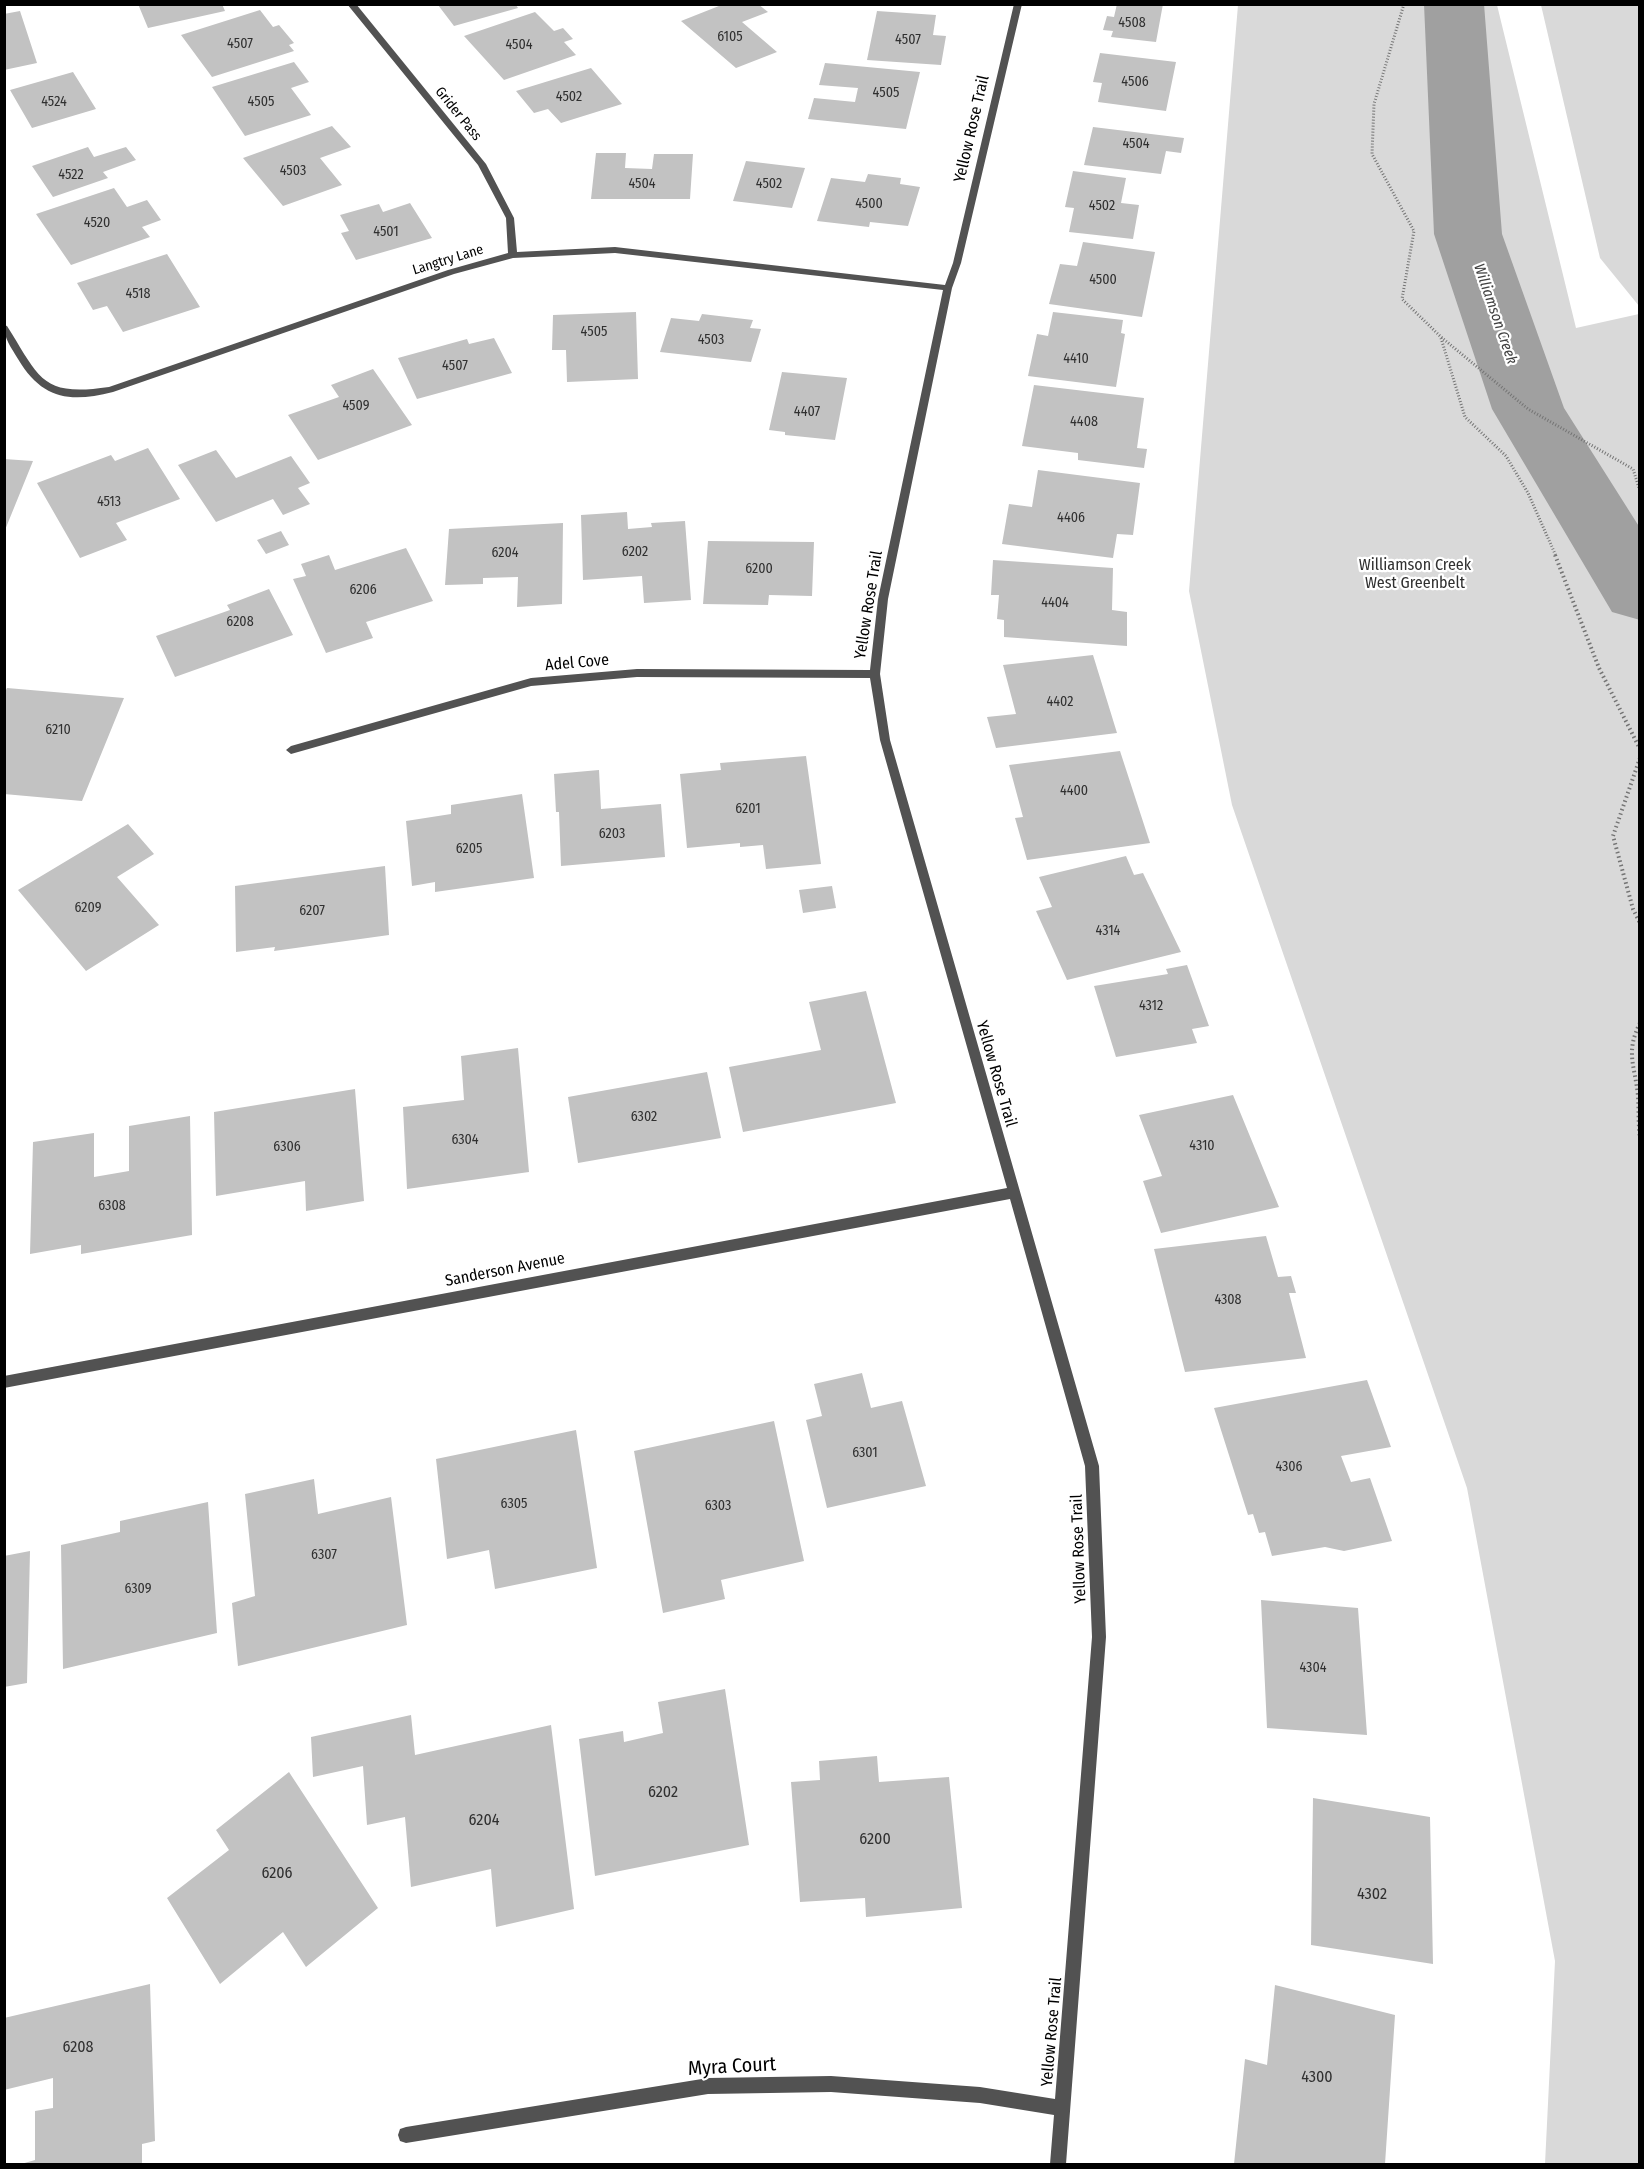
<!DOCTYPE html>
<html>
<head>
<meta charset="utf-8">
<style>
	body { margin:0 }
	#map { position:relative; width:1644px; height:2169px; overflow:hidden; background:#fff; font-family:"Fira Sans Condensed",sans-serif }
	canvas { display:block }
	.frame { position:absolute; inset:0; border:6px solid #000; pointer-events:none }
</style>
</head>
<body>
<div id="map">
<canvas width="1644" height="2169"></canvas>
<div class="frame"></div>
</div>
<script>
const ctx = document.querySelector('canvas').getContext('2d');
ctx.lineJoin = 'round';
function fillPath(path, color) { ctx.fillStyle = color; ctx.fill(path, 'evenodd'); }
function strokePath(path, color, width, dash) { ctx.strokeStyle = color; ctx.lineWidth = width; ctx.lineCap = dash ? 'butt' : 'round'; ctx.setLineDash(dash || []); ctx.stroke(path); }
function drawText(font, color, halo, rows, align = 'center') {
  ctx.font = font + ' "Fira Sans Condensed",sans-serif'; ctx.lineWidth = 4.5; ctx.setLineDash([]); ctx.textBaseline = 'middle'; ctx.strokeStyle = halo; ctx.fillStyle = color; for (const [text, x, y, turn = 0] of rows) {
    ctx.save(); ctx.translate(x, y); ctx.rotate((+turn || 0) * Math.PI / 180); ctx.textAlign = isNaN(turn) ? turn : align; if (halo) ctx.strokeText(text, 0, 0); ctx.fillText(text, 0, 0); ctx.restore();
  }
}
fillPath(new Path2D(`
	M1238,5H1497L1576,328L1639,314V2164H1545L1555,1961L1467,1488L1232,805L1189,591Z
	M1541,5H1639V306L1600,258Z`), '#d9d9d9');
fillPath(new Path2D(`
	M1424,4H1484L1502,234L1564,408L1640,528V620L1612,612L1492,409L1434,234Z`), '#a0a0a0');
fillPath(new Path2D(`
	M138,4H222L225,11L148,28Z
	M724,4H758L768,12L742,22L777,52L736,68L681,21Z
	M1117,4H1163L1156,42L1111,37L1113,31L1103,30L1107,16L1114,17Z
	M438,5H516L518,8L454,26Z
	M260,10L273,27L279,25L294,43L289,45L294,51L212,77L181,35Z
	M20,11L37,63L4,70V14Z
	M877,11L936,15L933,35L946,36L941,65L867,60Z
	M535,12L554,31L563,28L573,39L564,42L576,55L504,80L464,36Z
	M1100,53L1176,62L1166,111L1098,102L1102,83L1093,82Z
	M294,62L309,82L291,88L311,115L245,136L212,87Z
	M825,63L920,72L906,129L808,119L814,98L855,102L858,88L819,85Z
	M591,68L622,104L561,123L548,109L534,113L516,91Z
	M73,72L96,109L32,128L10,90Z
	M332,126L351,147L320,158L342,185L283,206L243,158Z
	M1093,127L1184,138L1181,153L1166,151L1161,174L1084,165Z
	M88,147L94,157L126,147L136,160L103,172L108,178L53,197L32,166Z
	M596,153H626L625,168L652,169L654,154H693L690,199H591Z
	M746,161L805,168L792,208L733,201Z
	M1073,171L1126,178L1121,203L1139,205L1133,239L1069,232L1074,208L1065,207Z
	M868,174L901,178L900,184L920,187L908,226L870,222L869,227L817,221L831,178L865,182Z
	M114,188L127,207L147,200L161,220L142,227L150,237L71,265L36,214Z
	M410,203L432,238L356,260L341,233L349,231L340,215L379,204L383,212Z
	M1083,242L1155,252L1142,317L1049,304L1060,264L1077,266Z
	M167,254L200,307L123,332L107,306L93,310L77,283Z
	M636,312L638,379L567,382L566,350H552L553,315Z
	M1053,312L1123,320L1121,333L1125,334L1116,387L1028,376L1037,334L1048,336Z
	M702,314L753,320L750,328L761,329L751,362L660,352L671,318L699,321Z
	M494,338L512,373L417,399L398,358L467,339L469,344Z
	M373,369L412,425L318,460L288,415L339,397L331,385Z
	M782,372L847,378L835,440L785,435V432L769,430Z
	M1034,385L1144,398L1137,448L1147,449L1144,468L1078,460V453L1022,446Z
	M148,448L180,499L116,523L127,540L80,558L37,483L111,455L115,461Z
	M216,450L236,478L291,456L310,483L298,488L310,504L283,515L273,499L216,522L178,465Z
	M4,459L33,461L5,530H4Z
	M1038,470L1140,483L1133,535L1117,534L1113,558L1002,544L1009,504L1032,507Z
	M627,512L628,529L652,527L651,523L685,521L691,600L644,603L642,576L583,580L581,515Z
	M563,523L562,604L517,607L518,577L483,578V584L445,585L449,529Z
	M281,531L289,545L266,554L257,540Z
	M708,541L814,542L812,596L769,595L768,605L703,604Z
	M406,548L433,601L366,622L373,638L326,653L293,579L306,576L301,564L329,555L335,570Z
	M993,560L1113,568L1112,610L1127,612V646L1004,637V620L997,619L999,595H991Z
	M269,589L293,635L175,677L156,636L230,610L227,605Z
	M1093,655L1117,733L996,748L987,717L1016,714L1003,665Z
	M7,688L124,698L82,801L4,794V694Z
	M1120,751L1150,843L1027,860L1015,818L1023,817L1009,765Z
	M806,756L821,864L766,869L763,845L740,847V843L687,848L680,774L721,770L720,763Z
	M599,770L601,809L661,804L665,857L561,866L559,812H556L554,774Z
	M522,794L534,878L435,892V882L412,886L406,821L451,814V805Z
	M128,824L154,854L117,877L159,925L86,971L18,890Z
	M1126,856L1134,875L1143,873L1181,952L1067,980L1036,911L1052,907L1039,877Z
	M385,866L389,935L274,951L275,947L236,952L235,886Z
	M832,886L836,908L803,913L799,890Z
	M1187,965L1209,1026L1192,1029L1197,1043L1116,1057L1094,986L1168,974L1166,969Z
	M866,991L896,1103L743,1132L729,1067L821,1050L809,1002Z
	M518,1048L529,1172L407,1189L403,1107L464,1100L461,1056Z
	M707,1072L721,1138L578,1163L568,1097Z
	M355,1089L364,1201L306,1211L305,1181L216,1196L214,1112Z
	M1233,1095L1279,1207L1161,1233L1143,1181L1162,1176L1139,1115Z
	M190,1116L192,1235L81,1254V1245L30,1254L33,1142L94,1133V1177L129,1171V1126Z
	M1266,1236L1278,1277L1291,1276L1296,1293H1289L1306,1358L1185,1372L1154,1249Z
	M862,1373L871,1408L902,1401L926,1486L827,1508L806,1420L822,1416L814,1384Z
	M1367,1380L1391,1447L1341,1456L1351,1482L1370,1478L1392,1541L1344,1551L1325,1547L1272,1556L1265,1532L1259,1533L1253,1514L1248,1515L1214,1408Z
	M774,1421L804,1561L721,1580L725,1599L663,1613L634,1451Z
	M576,1430L597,1568L495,1589L489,1550L447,1559L436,1459Z
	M314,1479L318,1514L391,1497L407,1625L238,1666L232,1603L255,1596L245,1494Z
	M208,1502L217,1633L63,1669L61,1545L120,1532V1521Z
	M30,1551L27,1683L4,1687V1556Z
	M1261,1600L1358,1608L1367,1735L1267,1728Z
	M725,1689L749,1845L595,1876L579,1739L623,1731L624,1742L663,1733L658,1702Z
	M411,1715L415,1755L551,1725L574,1909L496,1927L491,1869L411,1887L405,1817L367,1825L363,1766L313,1777L311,1737Z
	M877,1756L879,1782L949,1777L962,1908L866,1917L865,1898L800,1902L791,1782L820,1780L819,1761Z
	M289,1772L378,1908L306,1967L283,1932L220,1984L167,1898L229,1850L216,1830Z
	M1313,1798L1430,1817L1433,1964L1311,1945Z
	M150,1984L155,2141L142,2144V2164H21L35,2160V2111L53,2108V2078L4,2090V2018Z
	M1275,1985L1395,2015L1385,2164H1234L1245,2059L1267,2065Z`), '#c2c2c2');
strokePath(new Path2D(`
	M1404,4L1374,104L1372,154L1414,231L1402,299L1441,337L1528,409L1633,469L1640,491
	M1441,338L1465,417L1506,456L1528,493L1556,556`), '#747474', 3, [1, 2]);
strokePath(new Path2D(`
	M1555,555L1599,668L1640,749
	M1640,758L1613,836L1633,909L1640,923
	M1640,1023C1625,1053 1635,1065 1638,1096C1639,1110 1638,1124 1640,1138`), '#747474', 4, [1.5, 3]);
fillPath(new Path2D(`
	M347,4H356L486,164L514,218L517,252L615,247L945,285L953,263L1014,4H1022L961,263L952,288L888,599L880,674L890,740L1099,1466L1106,1637L1066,2164H1050L1054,2115L980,2103L831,2092L708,2094L406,2143L400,2141L398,2135L400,2129L406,2127L708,2078L831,2076L980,2087L1055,2099L1092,1637L1085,1466L1010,1199L4,1388V1376L1007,1188L880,740L870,678L637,677L531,686L291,754L286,750L291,746L531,678L637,669L870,670L878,599L943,290L615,253L513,258L454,274L113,392C69,403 42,399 18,359C11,347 4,339 4,325L7,326C40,378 41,397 109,387L448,270L508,253L506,218L478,165Z`), '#525252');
drawText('14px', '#303030', null, [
	["4508",1132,23],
	["6105",730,37],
	["4507",908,40],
	["4507",240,44],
	["4504",519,45],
	["4506",1135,82],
	["4505",886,93],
	["4502",569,97],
	["4524",54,102],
	["4505",261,102],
	["4504",1136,144],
	["4503",293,171],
	["4522",71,175],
	["4504",642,184],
	["4502",769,184],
	["4500",869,204],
	["4502",1102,206],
	["4520",97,223],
	["4501",386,232],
	["4500",1103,280],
	["4518",138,294],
	["4505",594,332],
	["4503",711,340],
	["4410",1076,359],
	["4507",455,366],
	["4509",356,406],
	["4407",807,412],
	["4408",1084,422],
	["4513",109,502],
	["4406",1071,518],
	["6202",635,552],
	["6204",505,553],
	["6200",759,569],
	["6206",363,590],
	["4404",1055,603],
	["6208",240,622],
	["4402",1060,702],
	["6210",58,730],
	["4400",1074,791],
	["6201",748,809],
	["6203",612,834],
	["6205",469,849],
	["6209",88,908],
	["6207",312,911],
	["4314",1108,931],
	["4312",1151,1006],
	["6302",644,1117],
	["6304",465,1140],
	["4310",1202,1146],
	["6306",287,1147],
	["6308",112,1206],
	["4308",1228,1300],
	["6301",865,1453],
	["4306",1289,1467],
	["6305",514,1504],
	["6303",718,1506],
	["6307",324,1555],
	["6309",138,1589],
	["4304",1313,1668]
]);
drawText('14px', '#000', '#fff', [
	["Grider Pass",458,114,51],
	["Langtry Lane",448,260,-17]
]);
drawText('italic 15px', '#414141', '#fff', [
	["Williamson Creek",1495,314,71]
]);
drawText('16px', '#000', '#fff', [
	["Yellow Rose Trail",972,129,-77],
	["Yellow Rose Trail",869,605,-81],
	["Adel Cove",577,663,-5],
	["Yellow Rose Trail",996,1074,74],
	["Sanderson Avenue",505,1270,-11],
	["Yellow Rose Trail",1079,1549,-92],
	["Yellow Rose Trail",1052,2032,-85]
]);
drawText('16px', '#303030', '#fff', [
	["Williamson Creek",1415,566],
	["West Greenbelt",1415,584]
]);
drawText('16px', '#303030', null, [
	["6202",663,1793],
	["6204",484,1821],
	["6200",875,1840],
	["6206",277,1874],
	["4302",1372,1895],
	["6208",78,2048],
	["4300",1317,2078]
]);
drawText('20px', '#000', '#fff', [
	["Myra Court",732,2067,-3]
]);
</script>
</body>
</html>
